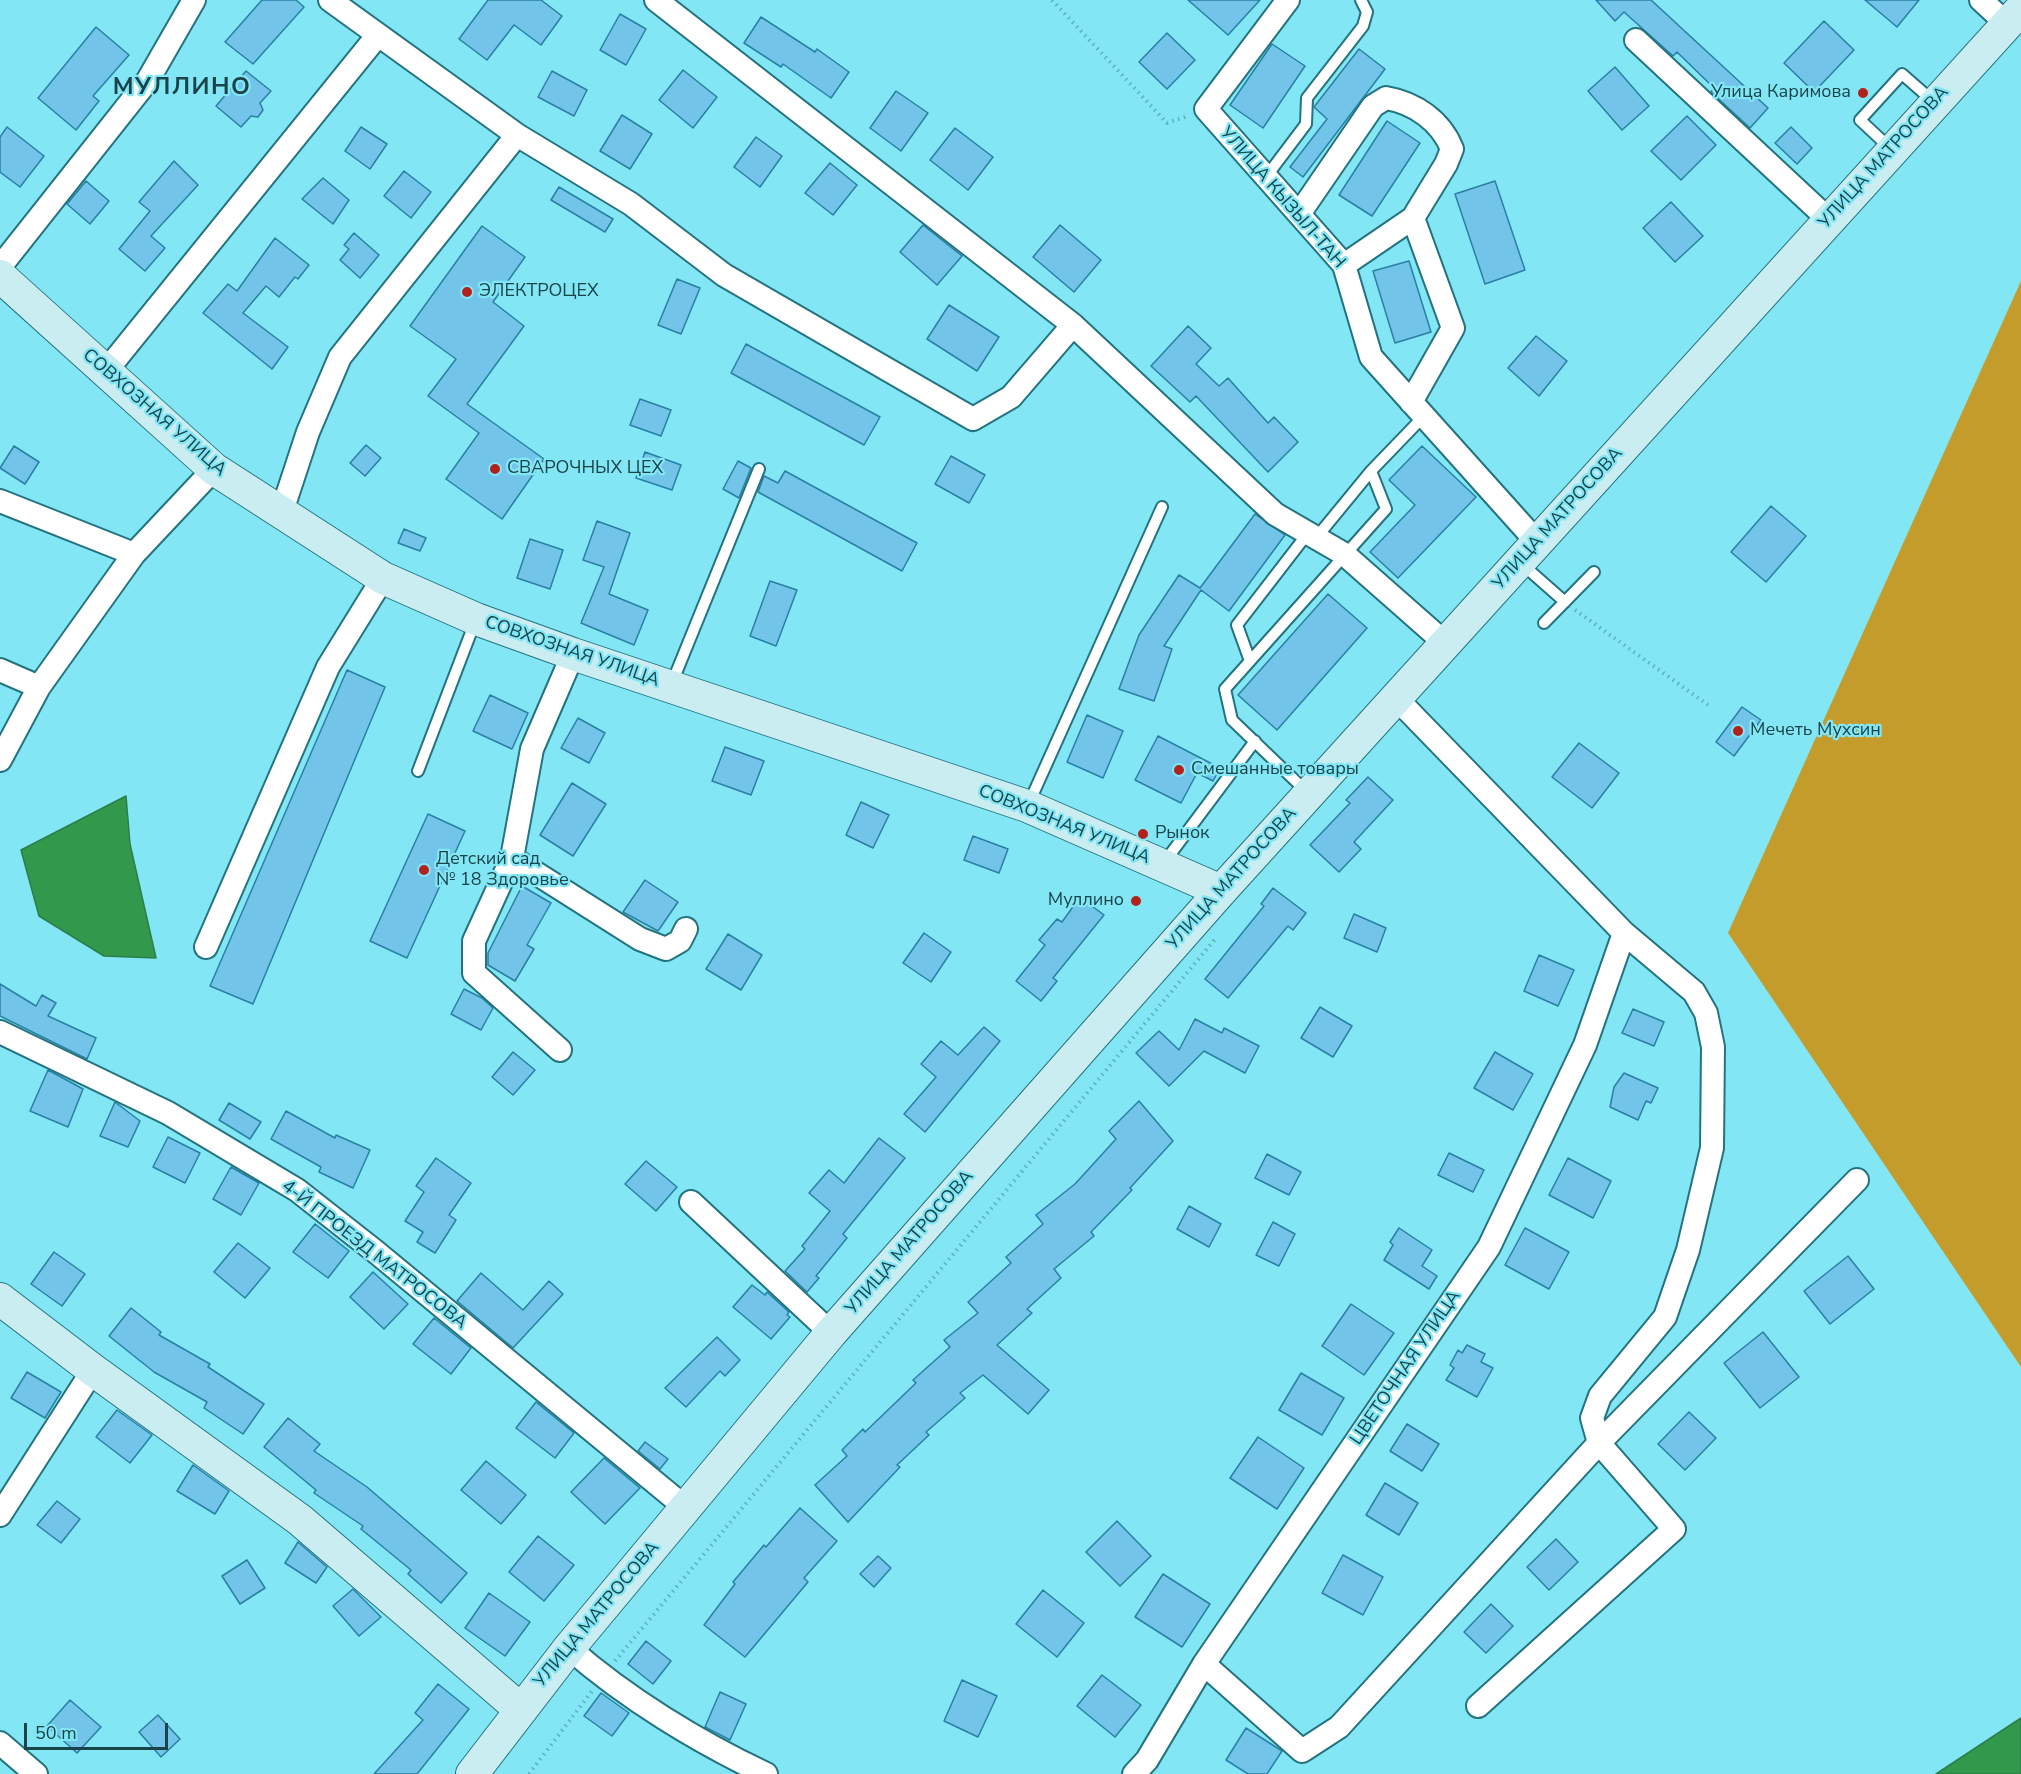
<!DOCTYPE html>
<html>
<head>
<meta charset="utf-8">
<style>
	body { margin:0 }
	#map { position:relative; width:2021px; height:1774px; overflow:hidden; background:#82e6f5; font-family:"Nunito Sans",sans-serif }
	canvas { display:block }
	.scale { position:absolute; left:24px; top:1723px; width:144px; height:27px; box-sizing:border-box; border:3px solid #19444a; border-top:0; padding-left:8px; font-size:18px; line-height:21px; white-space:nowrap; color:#19444a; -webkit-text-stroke:4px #82e6f5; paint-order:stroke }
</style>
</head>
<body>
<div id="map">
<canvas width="2021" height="1774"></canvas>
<div class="scale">50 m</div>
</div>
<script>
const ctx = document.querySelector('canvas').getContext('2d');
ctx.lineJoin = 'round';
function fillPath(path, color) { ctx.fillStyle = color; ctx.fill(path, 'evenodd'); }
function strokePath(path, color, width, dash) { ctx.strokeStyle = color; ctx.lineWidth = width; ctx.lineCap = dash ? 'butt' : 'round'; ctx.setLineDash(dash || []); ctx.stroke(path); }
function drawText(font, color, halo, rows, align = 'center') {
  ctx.font = font + ' "Nunito Sans",sans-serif'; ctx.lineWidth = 4.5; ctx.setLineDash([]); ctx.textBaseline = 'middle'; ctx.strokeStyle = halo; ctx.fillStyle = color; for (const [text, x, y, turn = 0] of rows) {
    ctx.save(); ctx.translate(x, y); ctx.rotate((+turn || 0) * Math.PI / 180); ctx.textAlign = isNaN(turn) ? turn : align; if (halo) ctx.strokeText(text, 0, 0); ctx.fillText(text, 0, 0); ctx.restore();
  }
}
fillPath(new Path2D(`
	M2021,281V1367L1728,933Z`), '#c49c2c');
const water = new Path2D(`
	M126,796L130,844L156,958L104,956L39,916L21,850Z
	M2021,1718V1774H1936Z`);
fillPath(water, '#32984b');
strokePath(water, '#2a7f4b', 1.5);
const building = new Path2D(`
	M262,0H296L304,7L253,64L225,42Z
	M488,0H541L562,16L541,45L514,25L487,60L459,39Z
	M1188,0H1260L1228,35Z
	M1596,0H1651L1768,108L1750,128L1711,92L1714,88L1677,52L1673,56L1624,12L1615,21Z
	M1865,0H1919L1897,27Z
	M620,14L646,29L626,65L600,50Z
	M761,17L815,52L817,49L849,72L831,98L783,64L781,67L744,43Z
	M1824,21L1854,50L1814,92L1784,63Z
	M96,27L129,55L93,96L99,101L76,130L38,98Z
	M1167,33L1195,60L1167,89L1139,62Z
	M1272,44L1305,66L1263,128L1230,105Z
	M1359,49L1385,69L1303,177L1290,167L1327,119L1314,107Z
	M1615,67L1649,106L1622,130L1588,91Z
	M683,70L717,97L693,128L659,100Z
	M246,71L271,91L260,103L263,110L258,117L251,116L241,127L216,106Z
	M552,71L587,90L574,116L538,97Z
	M896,91L928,113L901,151L870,128Z
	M622,115L652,134L630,169L600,151Z
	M1687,116L1716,145L1681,180L1651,151Z
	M1387,121L1420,143L1372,216L1339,195Z
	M7,127L44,156L20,187L0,172V137Z
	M361,127L387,144L370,169L345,151Z
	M1791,127L1812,148L1797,164L1775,143Z
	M955,128L993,157L968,190L930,160Z
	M756,137L782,156L760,187L734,167Z
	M174,161L198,185L151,236L165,248L145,271L119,249L150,211L139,202Z
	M830,163L857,185L833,215L805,193Z
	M404,171L431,192L411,218L384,196Z
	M323,178L349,200L333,224L302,199Z
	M86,181L109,201L90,224L67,204Z
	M1495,181L1525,270L1485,284L1455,194Z
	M559,187L613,219L605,232L551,200Z
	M1671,202L1703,236L1675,262L1643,228Z
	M923,225L962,256L937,285L900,252Z
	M1060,225L1101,260L1074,292L1033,257Z
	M482,226L525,257L493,302L524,326L467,404L544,459L502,519L446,479L479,433L428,396L456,359L410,326Z
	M354,233L379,255L360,278L340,260L349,249L344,245Z
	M275,238L309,265L298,279L295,277L279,297L266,286L243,313L288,347L272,369L203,313L228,284L237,291Z
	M1409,261L1431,332L1395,343L1373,271Z
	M677,279L700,288L681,334L658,325Z
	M949,305L999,337L977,371L927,339Z
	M1188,326L1211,348L1196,364L1219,386L1228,378L1268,423L1274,417L1298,442L1268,472L1196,396L1190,402L1151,366Z
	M1536,336L1567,361L1539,396L1508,368Z
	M746,344L880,417L864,445L731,373Z
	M640,399L671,410L661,436L630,425Z
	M366,445L381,458L365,476L350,463Z
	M14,446L39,462L25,484L0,468Z
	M1422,446L1476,497L1398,578L1370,552L1415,505L1389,480Z
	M645,452L681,465L672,490L636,478Z
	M951,456L985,475L969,503L935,484Z
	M738,461L751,468L739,498L723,489Z
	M785,471L917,543L902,571L758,492L764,476L778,483Z
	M1771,506L1806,536L1766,582L1731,552Z
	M1255,514L1285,535L1229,611L1201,590L1164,646L1172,649L1154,701L1119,689L1139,635L1179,575L1200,588Z
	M597,521L630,533L609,594L648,610L634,645L581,623L604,567L583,560Z
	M404,529L426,538L420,551L398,543Z
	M530,539L563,550L550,589L517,578Z
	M770,581L797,590L776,646L750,636Z
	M1328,594L1367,628L1277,730L1238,695Z
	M347,670L385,687L253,1004L210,986Z
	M490,695L528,713L512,749L473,731Z
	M1742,707L1761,720L1734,756L1716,742Z
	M1087,715L1123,731L1103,778L1067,762Z
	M578,718L605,733L589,763L561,748Z
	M1158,736L1220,768L1213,781L1197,773L1181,803L1135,780Z
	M1579,743L1619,773L1592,808L1552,777Z
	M725,747L764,761L751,795L712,781Z
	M1368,777L1393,800L1354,842L1361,849L1339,872L1310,845L1350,803L1346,800Z
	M572,783L606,804L573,856L540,835Z
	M861,802L889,815L873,848L846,835Z
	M428,814L465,831L407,958L370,941Z
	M973,836L1008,849L999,873L964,860Z
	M645,880L678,902L658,931L623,912Z
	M522,886L551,903L527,945L534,949L515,981L488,965V953Z
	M1273,888L1306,913L1293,930L1288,926L1228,998L1205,979L1264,906L1261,904Z
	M1080,897L1104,915L1053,978L1057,981L1041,1001L1016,981L1045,945L1039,940L1057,919L1062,922Z
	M1354,914L1386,928L1377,952L1344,938Z
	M924,933L951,952L931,982L903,963Z
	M728,934L762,955L741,990L706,969Z
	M1539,955L1574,970L1558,1006L1524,991Z
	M0,984L36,1006L42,995L56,1003L48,1016L96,1038L87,1059L0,1016Z
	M464,989L482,998L493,1008L481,1030L451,1014Z
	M1320,1007L1352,1026L1333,1057L1301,1038Z
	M1633,1009L1664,1022L1654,1046L1622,1033Z
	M1195,1019L1222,1033L1224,1028L1259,1046L1245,1073L1204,1051L1169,1086L1136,1053L1159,1031L1179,1050Z
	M984,1027L1000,1041L925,1132L904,1114L936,1077L921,1064L941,1041L958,1055Z
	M513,1052L535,1070L513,1095L492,1077Z
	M1495,1052L1533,1074L1513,1110L1474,1088Z
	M48,1070L83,1089L68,1127L30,1111Z
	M1624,1073L1658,1088L1651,1103L1646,1101L1638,1120L1610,1107L1614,1087Z
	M1139,1101L1173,1141L1130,1188L1132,1190L1091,1232L1094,1236L1054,1269L1061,1278L1027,1309L1032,1313L997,1345L1049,1390L1028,1414L983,1375L960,1393L965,1398L926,1432L929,1435L897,1465L900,1467L848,1522L815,1485L847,1456L842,1450L863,1429L865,1432L916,1383L913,1380L950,1347L944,1340L978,1313L968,1302L1011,1263L1006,1257L1043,1224L1036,1215L1075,1184L1116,1139L1109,1131Z
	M115,1102L140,1121L128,1147L100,1136Z
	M229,1103L261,1122L250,1139L219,1120Z
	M286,1111L335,1138L336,1135L370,1150L353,1188L319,1172L321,1167L271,1139Z
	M168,1137L200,1153L185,1183L153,1167Z
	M879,1138L905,1158L843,1234L847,1238L816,1276L819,1278L807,1292L785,1271L805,1249L802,1246L830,1211L809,1193L829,1170L844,1183Z
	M1449,1153L1484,1170L1473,1192L1438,1175Z
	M1267,1154L1301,1172L1289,1195L1255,1178Z
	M436,1158L471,1183L449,1215L456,1220L435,1253L417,1242L423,1232L405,1221L424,1192L416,1186Z
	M1568,1158L1611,1181L1593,1218L1549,1195Z
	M646,1161L677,1187L656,1211L625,1184Z
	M231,1167L259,1183L241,1215L213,1199Z
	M1189,1206L1221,1224L1209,1247L1177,1229Z
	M1273,1222L1295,1234L1279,1266L1256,1255Z
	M315,1224L349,1251L328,1278L293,1252Z
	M1399,1228L1432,1250L1422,1266L1437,1276L1429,1289L1384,1260L1393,1245L1390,1242Z
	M1525,1228L1569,1252L1549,1289L1505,1265Z
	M238,1243L270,1268L245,1298L214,1272Z
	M54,1252L85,1274L62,1306L31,1284Z
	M1848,1256L1874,1289L1830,1324L1804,1291Z
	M373,1272L408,1304L384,1329L350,1297Z
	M481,1273L523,1310L549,1281L563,1294L513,1348L457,1301Z
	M752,1285L765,1295L767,1292L789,1312L787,1315L790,1317L771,1339L733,1307Z
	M1351,1304L1394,1333L1364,1375L1322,1346Z
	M131,1308L161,1332L159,1335L210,1364L208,1367L264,1404L243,1434L204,1408L207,1402L154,1372L109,1336Z
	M434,1318L471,1348L451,1374L413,1344Z
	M1763,1332L1799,1377L1760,1408L1724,1363Z
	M717,1337L740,1360L725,1376L720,1371L686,1407L665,1388Z
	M1467,1345L1485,1354L1481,1362L1493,1368L1477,1397L1446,1380L1454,1368L1450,1365L1458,1350L1462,1353Z
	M27,1372L61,1392L45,1418L11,1398Z
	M1301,1373L1344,1398L1322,1435L1279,1410Z
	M536,1402L574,1433L555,1458L516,1428Z
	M117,1410L152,1435L130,1463L96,1437Z
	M1689,1412L1716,1438L1685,1470L1658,1444Z
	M288,1418L320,1444L314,1451L367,1487L467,1573L441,1603L408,1574L411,1570L361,1529L363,1526L314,1493L316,1490L264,1447Z
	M1407,1424L1439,1444L1422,1471L1390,1451Z
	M1258,1437L1304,1468L1277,1509L1230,1478Z
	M645,1442L668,1459L660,1469L638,1451Z
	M604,1458L640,1488L605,1524L571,1492Z
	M486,1461L526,1495L501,1524L461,1490Z
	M193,1465L229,1491L215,1514L177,1491Z
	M1385,1483L1418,1503L1399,1535L1366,1515Z
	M57,1501L80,1519L61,1543L37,1525Z
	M800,1508L837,1541L804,1578L808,1582L745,1657L704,1625L735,1584L733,1582L764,1545L766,1547Z
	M1117,1521L1151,1556L1120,1586L1086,1552Z
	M538,1536L574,1565L544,1601L509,1572Z
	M1556,1539L1578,1562L1549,1590L1527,1567Z
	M298,1542L327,1567L316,1583L285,1563Z
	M1343,1555L1383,1577L1363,1615L1322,1593Z
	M878,1556L891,1568L874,1587L860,1574Z
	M247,1560L265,1588L240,1604L222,1576Z
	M1163,1574L1210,1604L1182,1647L1135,1617Z
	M353,1589L381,1617L359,1636L333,1606Z
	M1043,1590L1084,1623L1057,1657L1016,1624Z
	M489,1593L530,1622L505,1656L465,1628Z
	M1491,1604L1513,1626L1486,1653L1464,1632Z
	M646,1641L671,1661L653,1684L628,1664Z
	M1102,1675L1141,1705L1115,1737L1077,1706Z
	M962,1680L997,1696L978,1737L944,1721Z
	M438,1684L469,1709L417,1774H374L423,1720L415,1713Z
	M720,1692L746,1704L730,1740L705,1727Z
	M601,1693L629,1713L612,1736L584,1716Z
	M70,1700L101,1727L77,1753L47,1726Z
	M158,1715L180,1739L161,1757L139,1732Z
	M1246,1728L1282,1751L1267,1774H1248L1226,1760Z`);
fillPath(building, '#72c4e9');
strokePath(building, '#2880a2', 1.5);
const lane = new Path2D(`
	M1890,148L1860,120L1902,74L1934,102
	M1266,177L1306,124L1307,98L1363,26L1367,12L1361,0
	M1316,538L1371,471
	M1522,564L1565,602
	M1544,623L1594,572
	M1250,661L1237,625L1308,533
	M672,683L759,469
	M418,771L475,622
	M1308,793L1232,720L1225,689L1386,509L1371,471L1424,416
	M1029,803L1162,507
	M1163,864L1255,741`);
const street = new Path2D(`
	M330,0L517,135
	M656,0L1073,325L1275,514L1344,554L1445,643
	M1288,0L1206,109L1344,265L1371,357L1537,542
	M1981,0L2007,24
	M1636,40L1829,220
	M1299,214L1373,106L1386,98C1415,103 1441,121 1452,149L1446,164L1413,218
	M1344,265L1413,218L1453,328L1411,402
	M0,267L148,80L194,0
	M106,371L378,35
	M0,501L134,554
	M281,514L308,432L340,357L517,135L631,204L724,275L973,419L1011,397L1073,325
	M0,670L39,687
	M1396,698L1624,933L1694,992L1706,1013L1713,1047L1712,1148L1688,1250L1665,1317L1600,1396L1592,1418L1599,1443L1674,1529L1478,1706
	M0,760L39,687L134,554L214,469
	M512,858L640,939L666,949L680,941L686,929
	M206,947L328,667L383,578
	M0,1032L168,1113L297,1190L376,1252L686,1508
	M560,1050L474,973V941L512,858L532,749L573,654
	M691,1202L831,1333
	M0,1515L93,1370
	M569,1648C626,1698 698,1742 766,1774
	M1204,1664L1302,1751L1339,1727L1599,1443L1857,1180
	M0,1743L36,1774
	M1134,1774L1147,1760L1204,1664L1489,1247L1585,1045L1624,933`);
const secondary = new Path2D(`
	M0,276L214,469L383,578L476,619L573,654L1027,806L1221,891
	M0,1299L93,1370L300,1520L520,1709
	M472,1774L569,1648L831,1333L1221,891L2021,9`);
strokePath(lane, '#24747f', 14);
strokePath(street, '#24747f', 26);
strokePath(secondary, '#24747f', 34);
strokePath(new Path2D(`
	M1052,0L1167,123L1188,116
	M1575,610L1711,707
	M615,1661L1216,938
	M529,1774L592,1691`), '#5fb0bc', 4, [1.5, 4.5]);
strokePath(lane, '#fff', 10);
strokePath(street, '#fff', 22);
strokePath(secondary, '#caedf2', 32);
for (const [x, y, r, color] of [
	[1863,93,6,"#b2221d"],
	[467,292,6,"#b2221d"],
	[495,469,6,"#b2221d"],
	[1738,731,6,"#b2221d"],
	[1179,770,6,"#b2221d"],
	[1143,834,6,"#b2221d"],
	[424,870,6,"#b2221d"],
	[1136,901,6,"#b2221d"]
]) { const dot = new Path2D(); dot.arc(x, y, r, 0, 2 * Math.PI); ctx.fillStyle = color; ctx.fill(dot); strokePath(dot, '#82e6f5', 2); }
drawText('18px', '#19444a', '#82e6f5', [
	["Улица Каримова",1851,93,"right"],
	["ЭЛЕКТРОЦЕХ",479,292],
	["СВАРОЧНЫХ ЦЕХ",507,469],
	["Мечеть Мухсин",1750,731],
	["Смешанные товары",1191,770],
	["Рынок",1155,834],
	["Детский сад",436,860],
	["№ 18 Здоровье",436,881],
	["Муллино",1124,901,"right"]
], 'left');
drawText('18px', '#19444a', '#82e6f5', [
	["УЛИЦА МАТРОСОВА",1884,158,-48],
	["УЛИЦА КЫЗЫЛ-ТАН",1282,198,49],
	["СОВХОЗНАЯ УЛИЦА",154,413,41],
	["УЛИЦА МАТРОСОВА",1558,519,-48],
	["СОВХОЗНАЯ УЛИЦА",572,652,19],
	["СОВХОЗНАЯ УЛИЦА",1064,825,22],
	["УЛИЦА МАТРОСОВА",1232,879,-48],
	["УЛИЦА МАТРОСОВА",910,1243,-49],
	["4-Й ПРОЕЗД МАТРОСОВА",374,1255,38],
	["ЦВЕТОЧНАЯ УЛИЦА",1406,1368,-56],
	["УЛИЦА МАТРОСОВА",597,1615,-50]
]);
ctx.letterSpacing = '1.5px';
drawText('bold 24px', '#19444a', '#82e6f5', [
	["МУЛЛИНО",182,88]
]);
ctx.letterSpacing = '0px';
</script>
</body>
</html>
